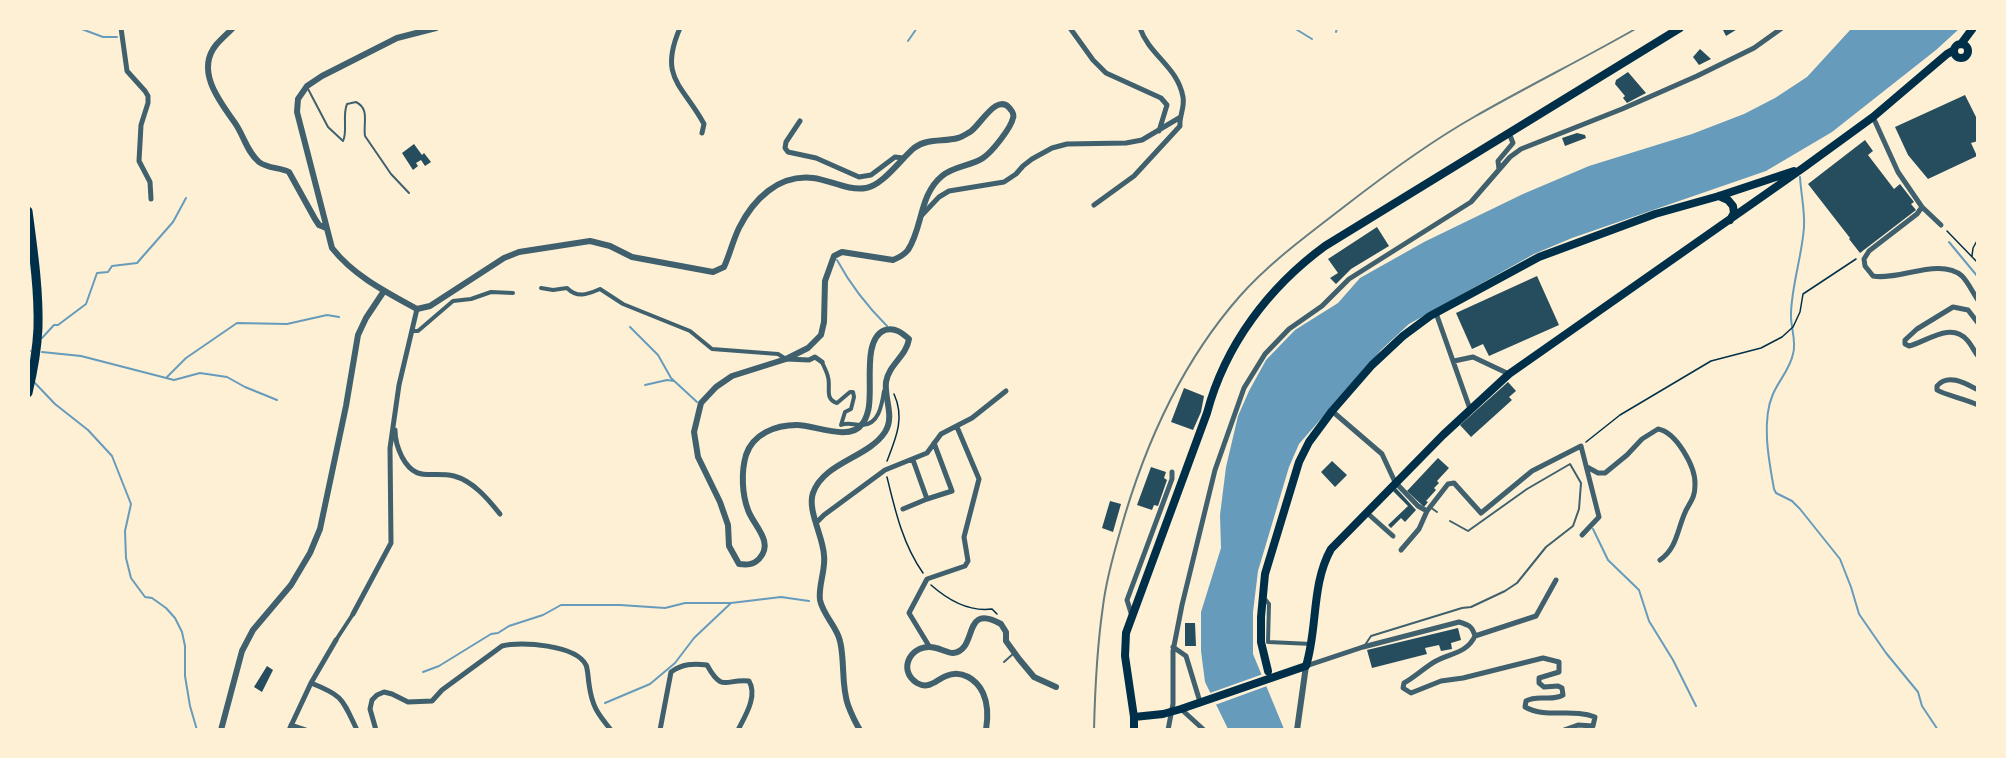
<!DOCTYPE html>
<html>
<head>
<meta charset="utf-8">
<style>
	body { margin:0 }
	#map { position:relative; width:2006px; height:758px; overflow:hidden; background:#fdf0d5; font-family:"Exo 2",sans-serif }
	canvas { display:block }
	.frame { position:absolute; inset:0; border:30px solid #fdf0d5; pointer-events:none }
</style>
</head>
<body>
<div id="map">
<canvas width="2006" height="758"></canvas>
<div class="frame"></div>
</div>
<script>
const ctx = document.querySelector('canvas').getContext('2d');
ctx.lineJoin = 'round';
function fillPath(path, color) { ctx.fillStyle = color; ctx.fill(path, 'evenodd'); }
function strokePath(path, color, width, dash) { ctx.strokeStyle = color; ctx.lineWidth = width; ctx.lineCap = dash ? 'butt' : 'round'; ctx.setLineDash(dash || []); ctx.stroke(path); }
fillPath(new Path2D(`
	M1851,29H1959L1936,50L1832,132L1766,171L1572,238L1534,254L1409,324L1381,350L1299,444L1289,467L1258,571L1253,612V654L1284,729H1228L1205,682L1201,651V612L1221,548L1220,515L1226,467L1238,416L1249,391L1266,360L1295,330L1338,303L1360,278L1424,242L1523,194L1589,166L1692,134L1744,114L1775,98L1807,77Z`), '#669bbc');
fillPath(new Path2D(`
	M1263,674L1267,686L1215,705L1210,693Z`), '#fdf0d5');
strokePath(new Path2D(`
	M79,28L103,37H117
	M1294,28L1312,39
	M1336,32L1337,28
	M908,41L917,28
	M1800,177C1801,194 1805,211 1804,227C1802,256 1792,284 1791,313C1790,326 1797,341 1793,354C1790,369 1779,380 1773,394C1761,421 1769,461 1774,489L1776,493L1792,501L1800,509L1840,559L1851,587L1859,614L1886,653L1918,692L1922,706L1938,730
	M1949,242L1978,277
	M837,260C850,284 868,307 887,326
	M630,327L658,355L671,378L697,402
	M42,338L54,325H58L86,304L97,273L108,272L112,266L137,263L173,222L186,198
	M28,351H30
	M42,352L81,356L174,380L200,373L227,377L245,387L277,400
	M167,377L186,358L237,323L287,324L327,315L339,317
	M34,382L55,404L88,430L112,456L131,504L125,531L126,558L131,578L145,597L152,598L166,608L175,618L182,632L185,646V676L190,706L197,730
	M645,385L667,380L674,381
	M1593,529L1608,560L1639,590L1649,621L1673,660L1696,706
	M423,672L439,666L491,634L498,633L509,626L543,615L561,605H620L665,608L685,603H731L781,597L809,601
	M605,703L650,684L675,663L694,638L730,604`), '#669bbc', 2);
fillPath(new Path2D(`
	M1722,28H1739L1726,36Z
	M1700,49L1711,59L1699,65L1693,57Z
	M1628,72L1646,93L1627,103L1623,98L1625,96L1615,84L1616,80Z
	M1965,95L1978,121V141L1971,143L1977,156L1928,179L1908,155L1895,127Z
	M1577,133L1585,135L1586,138L1565,146L1562,138Z
	M1865,140L1873,151L1868,155L1894,189L1900,184L1914,202L1911,204L1916,210L1860,253L1849,239L1850,238L1808,184Z
	M414,144L422,155L424,153L431,162L425,166L421,160L416,163L418,166L413,170L402,153Z
	M1377,227L1389,246L1351,269L1336,284L1330,278L1338,273L1328,259Z
	M1537,276L1559,325L1489,356L1483,344L1472,349L1456,313Z
	M1508,382L1516,391L1509,397L1512,400L1471,437L1460,425Z
	M1184,388L1204,396L1201,412L1193,430L1171,422Z
	M1438,458L1449,468L1437,481L1439,483L1434,488L1436,490L1426,501L1428,502L1424,507L1407,491Z
	M1332,461L1347,475L1335,487L1321,472Z
	M1151,467L1166,472L1164,478L1167,480L1158,506L1154,505L1152,510L1137,505Z
	M1396,488L1416,510L1405,522L1401,518L1391,528L1388,525L1408,506L1393,491Z
	M1110,501L1121,504L1113,532L1102,528Z
	M1185,623H1195L1196,646H1185Z
	M1458,628L1461,640L1451,643L1452,649L1441,651L1439,645L1425,648L1427,654L1372,668L1367,650Z
	M267,666L273,670L262,692L254,687Z`), '#264d5e');
strokePath(new Path2D(`
	M1947,231L1978,263
	M1972,256L1973,248L1978,239
	M1586,442L1620,415L1711,361L1761,348L1782,337L1793,327L1800,312L1803,294L1856,259
	M887,461C896,438 905,418 894,394
	M887,477C895,510 903,545 923,573
	M931,585C948,600 969,612 992,609L997,614`), '#003049', 1.5);
strokePath(new Path2D(`
	M307,87L328,127L343,141C348,131 342,116 347,104L356,102C370,109 363,123 365,136L391,174L409,193
	M1430,507L1437,512
	M1365,645L1371,636L1462,608L1471,607L1505,591L1517,583L1546,547L1573,526L1579,509L1581,483L1570,464L1527,489L1468,531L1450,521
	M1004,662L1014,653`), '#3f606c', 2);
strokePath(new Path2D(`
	M541,288L553,290L567,288C578,299 588,294 600,289L623,304L690,331L712,349L778,354L786,359
	M413,331H418L453,301L471,299L491,292L513,293
	M822,362C824,367 827,372 828,377C831,387 824,399 837,403L850,392H853L854,397L851,409L845,412L841,425C849,422 853,425 861,425C879,426 882,404 884,391
	M1265,599L1269,604L1268,642L1312,644
	M336,640L353,614`), '#3f606c', 4);
strokePath(new Path2D(`
	M121,28L127,71L145,91L148,96V103L141,125L139,161L150,182L151,199
	M680,28C658,78 683,85 704,124L702,133
	M1070,28L1093,60L1106,73L1161,98L1167,105L1159,131
	M1873,117L1898,172L1922,207L1917,214L1869,251L1864,259L1865,266L1873,276C1898,281 1940,257 1962,276C1968,282 1973,293 1978,300
	M800,121L786,142L785,148L788,152L816,158L859,177L871,175L895,157L903,158
	M1499,169L1498,161L1513,143L1509,133
	M1094,205L1134,176L1180,126C1179,116 1185,108 1183,97C1178,67 1149,55 1140,28
	M1922,207L1941,225
	M922,215L939,197L949,191L1004,182L1016,174L1023,166L1032,159L1052,148L1067,144L1126,143L1142,140L1179,118
	M1436,313L1470,409
	M1978,323L1968,310L1953,307L1917,329L1905,340V344L1909,346C1926,342 1951,321 1967,340C1971,344 1974,351 1978,356
	M787,359L809,360L815,357L822,362
	M1454,361L1473,357L1509,374
	M1978,390C1965,383 1948,373 1937,386V390C1945,395 1966,399 1978,405
	M1332,411L1382,454L1395,482L1418,506L1427,511L1448,484L1454,483L1481,513L1532,471L1581,446L1599,517L1582,535
	M395,430C395,440 397,447 402,457C416,483 430,471 454,476C473,481 488,499 500,514
	M1587,467L1598,473H1605L1627,455L1642,439L1658,429C1676,432 1696,467 1695,485C1695,501 1688,503 1684,515C1677,532 1676,549 1660,560
	M927,499L952,491L934,443
	M903,509L927,499L913,460
	M1366,512L1393,536
	M817,522L824,515L885,470L927,453L941,434L972,418L1006,391
	M1401,550L1419,529L1427,511
	M353,614L391,543L390,448L399,385L417,309
	M1132,616L1127,600L1172,479V472
	M1475,636L1536,616L1556,580
	M929,646L909,613L927,579L965,566L968,561L964,537L979,479L957,427
	M1173,647L1186,656L1200,702
	M1306,666L1363,647L1459,622C1469,625 1472,626 1475,636C1467,653 1451,653 1436,661C1425,667 1415,677 1404,683L1403,688L1411,693L1441,681L1463,678L1543,658L1559,662V672L1539,678V683L1544,687L1558,686L1562,688L1563,695C1551,702 1538,694 1526,701L1525,707C1546,719 1573,708 1595,717L1593,726L1578,725L1564,730
	M311,683C344,696 342,699 357,730
	M1181,709L1204,730
	M291,725L306,730
	M289,730L311,683L336,640
	M376,730L370,709L372,700L377,695L384,692L392,694L408,702L432,701L442,690L502,646C521,641 576,645 586,665C588,670 588,678 589,684C592,706 597,713 611,730
	M660,730L671,672C682,664 693,663 707,665C723,694 726,678 749,681C758,696 745,716 738,730
	M1168,730L1173,704V651L1182,605L1215,470L1244,388L1265,354L1289,329L1322,306L1349,279L1471,202L1510,157L1521,149L1622,109L1697,76L1754,48L1782,28`), '#3f606c', 5);
strokePath(new Path2D(`
	M233,28C227,34 221,39 216,45C195,71 220,102 235,123C244,136 247,152 259,162C268,169 280,167 289,172L315,219L319,225L326,228
	M436,28L397,38L322,76L307,86L298,99L297,112L332,248C354,276 386,292 417,309L430,306L504,258L519,252L590,241L610,246L632,257L713,272L724,267C730,254 733,240 739,228C753,200 778,174 813,178C830,180 848,191 866,188C882,186 901,159 914,148C927,138 943,142 958,138C962,137 966,134 970,132C980,126 998,90 1011,110C1013,112 1014,116 1013,118C1011,128 992,152 983,158C971,166 953,166 942,176C919,195 923,227 908,250C904,255 898,258 893,260L842,252L834,256L825,281L824,322L821,335L808,348L786,359L732,376L716,387L701,403L694,432L698,457L720,502L728,525L729,546L739,564C747,565 753,565 759,559C775,542 753,525 748,510C742,494 741,472 746,455C753,434 775,425 797,425C814,425 850,442 862,424C865,421 867,415 868,411C874,391 861,339 885,330C895,327 902,333 909,339C906,357 889,364 886,382C884,399 895,416 885,432C868,458 824,462 813,493C807,510 823,536 824,555C826,570 818,585 820,600C823,615 837,627 840,641C845,661 841,685 848,705C851,713 855,722 860,730
	M221,730L242,651L253,630L291,585L310,553L320,529L346,406L358,335L366,318L384,291
	M986,730C988,718 988,704 983,693C977,680 962,669 946,676C936,680 929,690 917,683C896,670 912,641 936,648C941,649 948,653 953,653C979,650 961,602 1001,624L1006,632V641L1019,659L1034,677L1056,687
	M1297,730L1306,666`), '#3f606c', 6);
strokePath(new Path2D(`
	M1134,717L1125,656L1126,633L1207,413C1225,345 1269,287 1325,246L1680,28`), '#003049', 8);
strokePath(new Path2D(`
	M1954 51a7 7 0 1 1 14 0a7 7 0 1 1-14 0Z
	M1961,44L1973,28
	M1719,196L1728,200L1733,206L1734,213L1730,220
	M1268,671L1261,642V617L1265,574L1299,462L1309,442L1332,411L1372,365L1403,336L1430,316L1539,257L1655,214L1719,196L1794,171
	M1134,730V717L1163,714L1181,709L1306,666C1318,627 1311,585 1331,549L1443,435L1509,374L1803,168L1873,117L1947,54L1954,50`), '#003049', 8);
strokePath(new Path2D(`
	M28,211C33,249 39,289 38,328C37,350 33,372 28,393`), '#003049', 9);
strokePath(new Path2D(`
	M1094,730C1095,688 1097,647 1103,606C1106,581 1113,556 1120,532C1144,446 1180,364 1240,296C1270,262 1309,234 1345,206C1385,175 1430,142 1474,117C1528,86 1583,59 1637,28`), '#657d81', 2);
</script>
</body>
</html>
